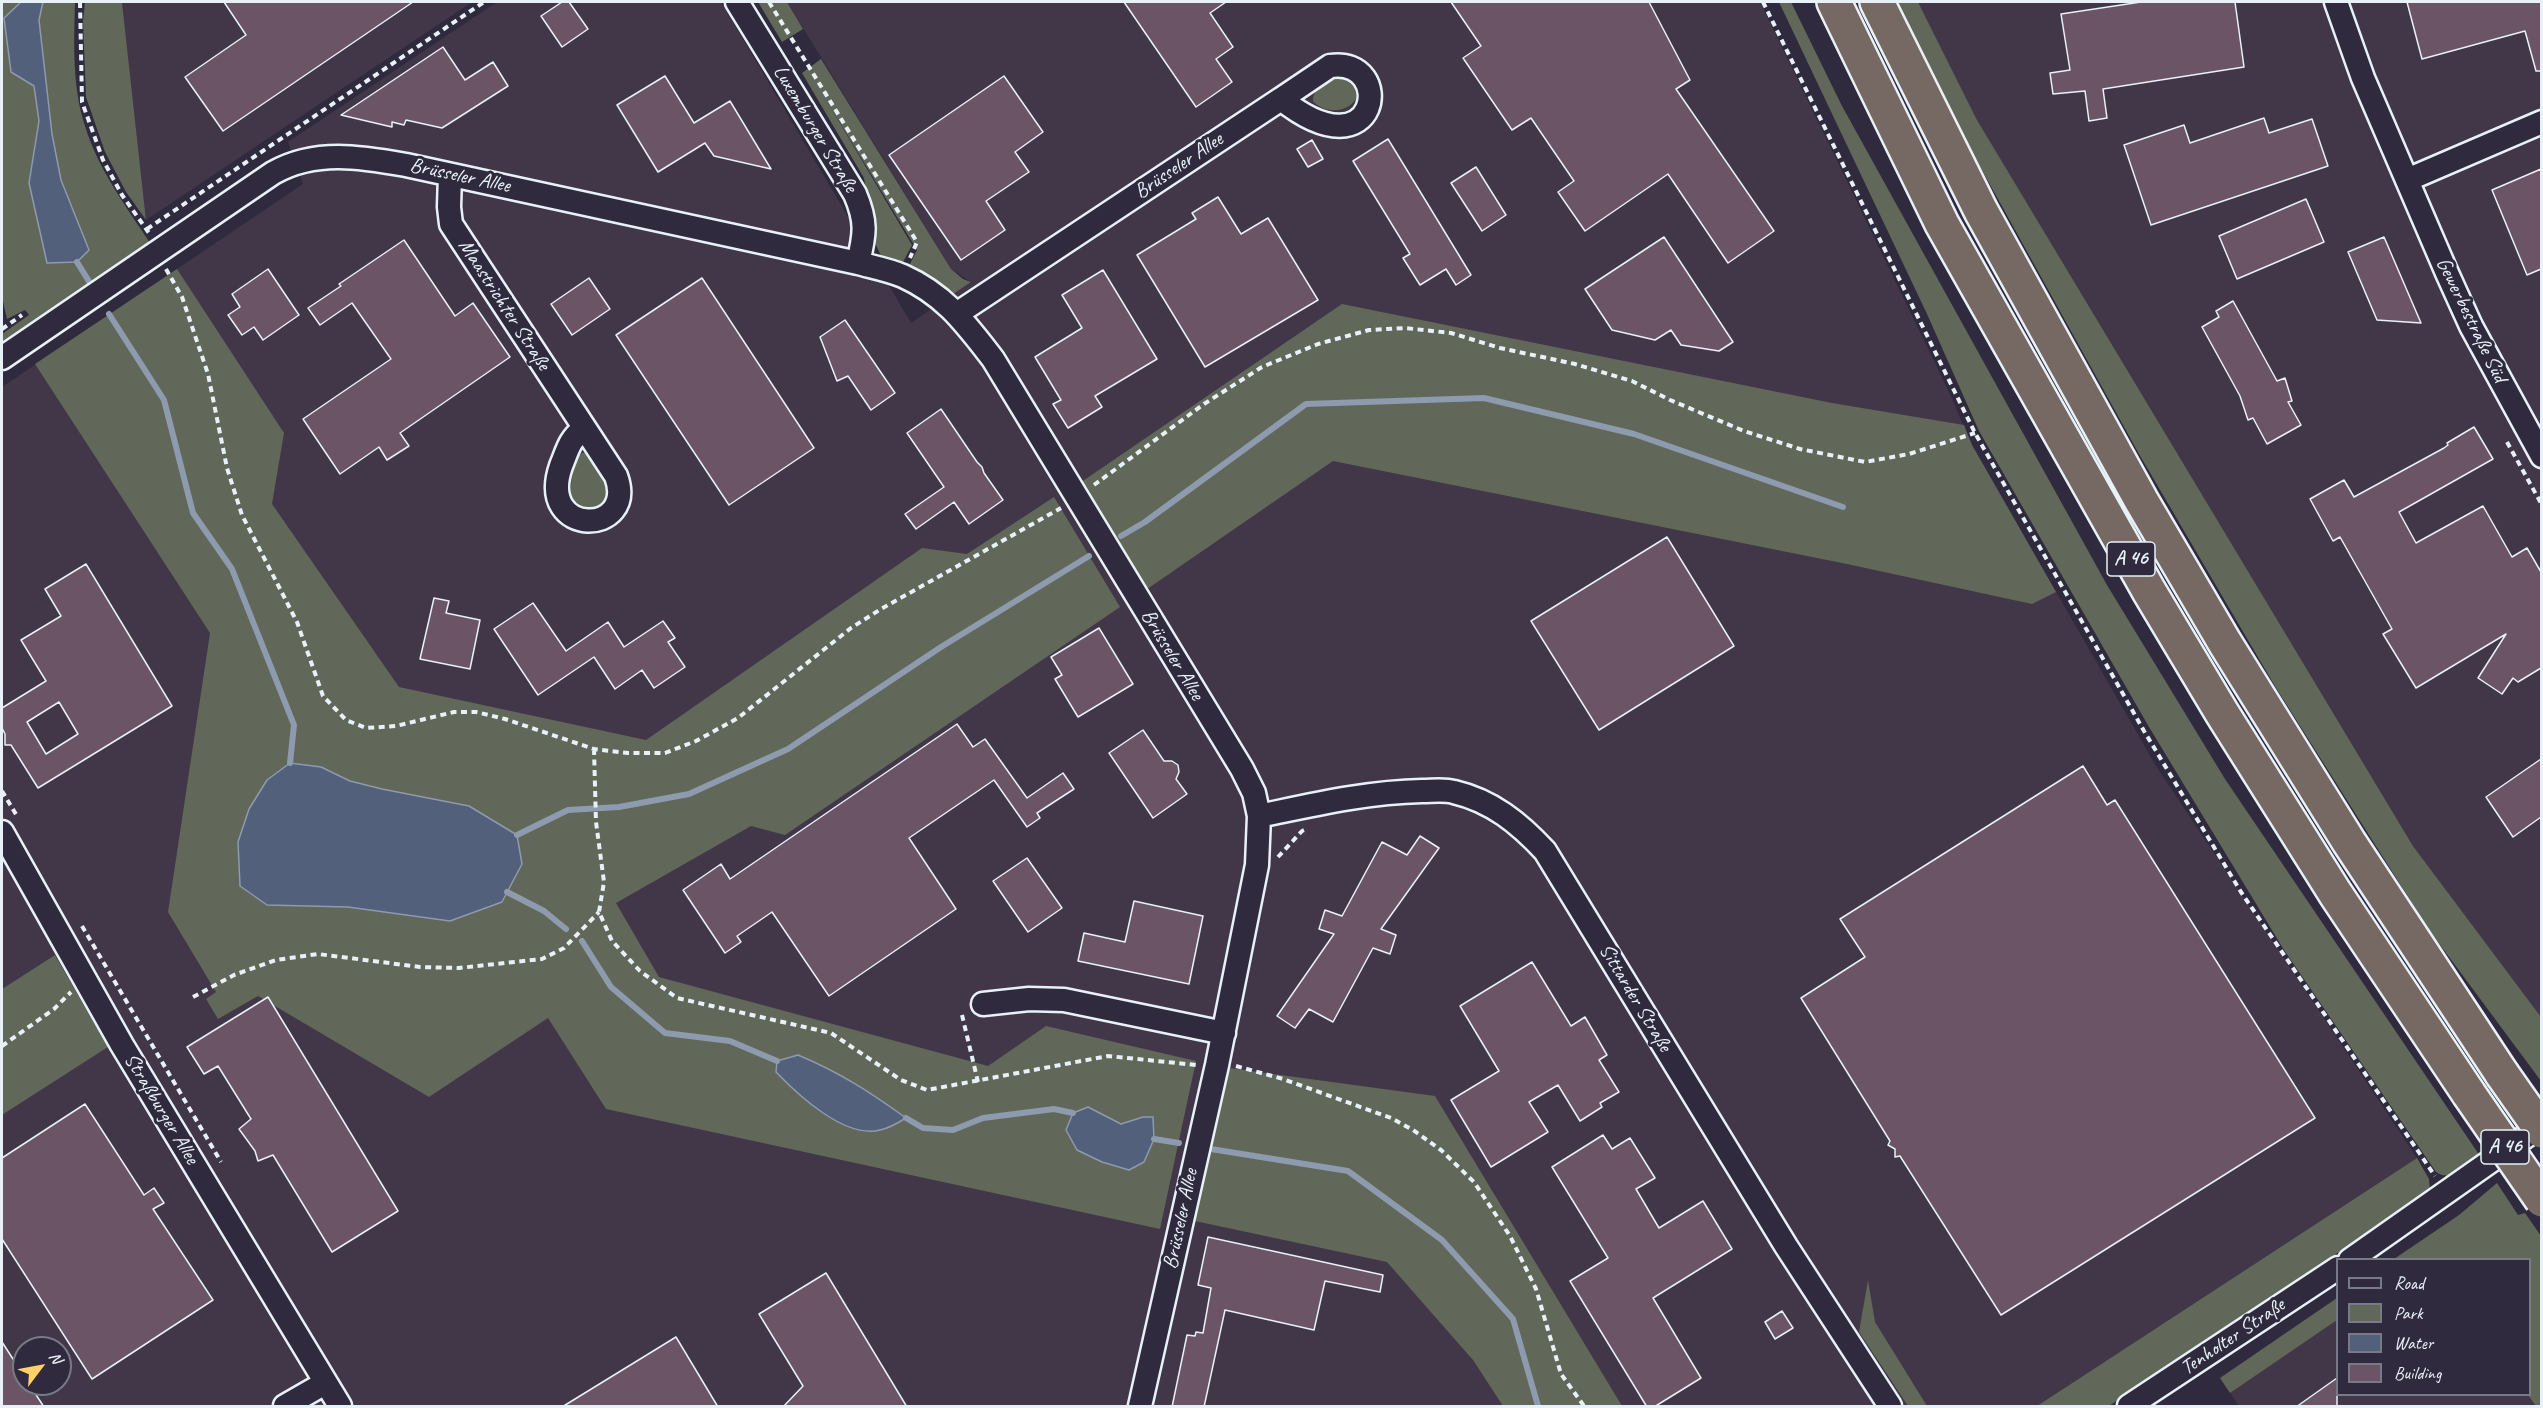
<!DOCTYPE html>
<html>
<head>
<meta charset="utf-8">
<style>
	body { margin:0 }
	#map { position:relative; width:2543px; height:1408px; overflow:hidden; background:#2f2a3d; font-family:Caveat,sans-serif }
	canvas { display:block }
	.frame { position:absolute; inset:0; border:3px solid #e8f1f8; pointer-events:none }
	.legend { position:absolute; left:2336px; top:1258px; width:195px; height:138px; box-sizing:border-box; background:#2f2a3d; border:2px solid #797a88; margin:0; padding:8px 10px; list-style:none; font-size:18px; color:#e8f1f8 }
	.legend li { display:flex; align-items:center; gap:12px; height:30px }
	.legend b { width:30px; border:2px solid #797a88 }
	.north { position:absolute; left:12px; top:1336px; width:60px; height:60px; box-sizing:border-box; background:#2f2a3d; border:2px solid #797a88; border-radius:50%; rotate:58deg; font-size:16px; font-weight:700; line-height:24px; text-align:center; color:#e8f1f8 }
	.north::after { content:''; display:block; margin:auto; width:21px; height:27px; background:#ffd166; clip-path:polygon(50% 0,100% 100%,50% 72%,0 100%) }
</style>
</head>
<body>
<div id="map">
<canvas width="2543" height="1408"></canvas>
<div class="frame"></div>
<ul class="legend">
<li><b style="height:8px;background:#2f2a3d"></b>Road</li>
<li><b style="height:16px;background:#616759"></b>Park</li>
<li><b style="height:16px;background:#52607b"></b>Water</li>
<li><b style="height:16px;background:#6a5466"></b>Building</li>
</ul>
<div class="north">N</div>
</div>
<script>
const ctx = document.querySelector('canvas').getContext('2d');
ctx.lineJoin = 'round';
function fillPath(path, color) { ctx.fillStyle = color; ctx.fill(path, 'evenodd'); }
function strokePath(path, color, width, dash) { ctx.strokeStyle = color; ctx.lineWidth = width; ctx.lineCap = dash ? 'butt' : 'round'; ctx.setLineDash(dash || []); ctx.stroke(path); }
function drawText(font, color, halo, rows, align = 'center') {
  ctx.font = font + ' Caveat,sans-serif'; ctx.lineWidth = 6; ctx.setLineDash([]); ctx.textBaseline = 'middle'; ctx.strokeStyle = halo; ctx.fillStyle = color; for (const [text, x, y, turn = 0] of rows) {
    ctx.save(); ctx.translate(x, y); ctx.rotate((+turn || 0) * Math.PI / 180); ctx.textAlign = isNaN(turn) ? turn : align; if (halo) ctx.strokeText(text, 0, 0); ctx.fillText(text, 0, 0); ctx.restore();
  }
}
fillPath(new Path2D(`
	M122,2H472L146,220Z
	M497,2H721L911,323L971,282L951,269L787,2H1760L1949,392L1972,445L2156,766L2417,1158L2037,1406H2V1115L108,1047L55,955L2,989V387L303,184L288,142ZM24,1348H60V1384H24Z
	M1918,2H2541V1017L2413,846L1977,120Z
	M2337,1298L2338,1394H2530L2541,1406H2239L2220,1378Z`), '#413749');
fillPath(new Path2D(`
	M2,2H75C74,42 72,87 85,126C98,169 126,206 150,243L2,343V334L29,315L25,310L7,319L2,297Z
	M85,2H122L146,220L126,192L105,152L86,97L83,21Z
	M758,2H787L803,29L782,42Z
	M1779,2H1791L1842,106L2107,585L2225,779L2480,1156C2468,1165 2451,1183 2436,1172L2284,950L2149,727L1979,431L1927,314Z
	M1889,2H1918L1977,120L2413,846L2541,1017V1081L2429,930L2276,688L2139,454Z
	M821,59L951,269L963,279L971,282L949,297L907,270L917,250L825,98L912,245L900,268L882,258L875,243L864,178L802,73Z
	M1344,76C1353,81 1355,85 1358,95C1351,113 1325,115 1313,101C1313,85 1330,79 1344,76Z
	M177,269L284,433L272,504L399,687L646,740L922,548L967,554L1054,497L1120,607L785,835L751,826L616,903L659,977L988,1066L1046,1026L1196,1061L1160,1229L606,1109L548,1018L429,1097L258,996L218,1019L206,999L216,992L168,912L210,633L35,364Z
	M1342,304L1832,403L1964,425L1972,445L2056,592L2032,604L1847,564L1333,461L1140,594L1074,487Z
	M582,453H588C599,471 616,489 600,509L585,513C582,511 577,507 574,504C567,494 573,460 582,453Z
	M55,955L108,1047L2,1115V989Z
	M1229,1068L1435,1096L1622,1406H1503L1473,1360L1387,1262L1195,1221Z
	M2417,1158L2429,1179L2430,1191L2109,1406H2037Z
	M2497,1183L2518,1215L2525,1213L2541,1236V1406H2536L2528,1395L2530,1260L2394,1259L2459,1215Z
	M1868,1280L1875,1322L1927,1406H1908L1859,1332Z
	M2337,1298V1320L2230,1393L2220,1378Z`), '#616759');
const water = new Path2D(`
	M21,2H43L39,20L52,134L61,180L89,250L77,262L47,263L29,183L39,121L34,86L11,72L4,18Z
	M290,763L321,767L350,781L382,789L469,806L517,835L522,864L502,902L450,921L348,907L267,905L240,886L238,842L249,809L267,780Z
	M798,1055C839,1072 870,1092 906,1118C898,1123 890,1128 880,1130C845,1139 798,1095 776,1072L777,1061Z
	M1088,1107L1121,1124L1143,1117H1153L1154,1139L1144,1162L1129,1170L1102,1162L1077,1150L1066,1130L1073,1113Z`);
fillPath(water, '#52607b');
strokePath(water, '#8e9aad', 1.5);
strokePath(new Path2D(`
	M77,262L90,283
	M109,314L164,400L193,513L232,569L294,725L290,763
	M1121,536L1145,522L1306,404L1484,398L1634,434L1843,507
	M517,835L568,810L619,807L689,794L788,749L941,647L1089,556
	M507,892L544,911L566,929
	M582,941L611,987L665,1033L730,1041L777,1061
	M906,1118L923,1128L953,1130L983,1118L1054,1109L1073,1113
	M1154,1139L1179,1143
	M1211,1149L1348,1171L1442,1240L1513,1319L1538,1406`), '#8e9aad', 6);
const building = new Path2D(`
	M224,2H413L223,131L185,77L246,35Z
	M562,2H569L588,29L562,47L541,16Z
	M1124,2H1226L1210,13L1233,47L1216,59L1232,82L1196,107Z
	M1451,2H1649L1690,80L1676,89L1774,231L1728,263L1668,174L1585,231L1558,192L1574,181L1531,118L1512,130L1463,58L1481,46Z
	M2141,2H2235L2244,67L2103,89L2107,118L2089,121L2085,91L2053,94L2050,73L2070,70L2061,14Z
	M2407,2H2541V71H2536L2525,31L2422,59Z
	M443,47L465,80L493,62L508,86L442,128L406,120L404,125L392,122V127L341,115Z
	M665,76L694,123L730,101L771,169L714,156L705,143L658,172L617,105Z
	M1004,76L1043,132L1015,152L1029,172L986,201L1005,230L961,260L889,155Z
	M2264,118L2269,133L2312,119L2328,166L2151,225L2124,145L2184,125L2190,143Z
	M1388,139L1471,275L1456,285L1446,269L1420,285L1403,258L1410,254L1353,161Z
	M1312,140L1323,159L1308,167L1297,149Z
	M1476,167L1506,215L1482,231L1451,183Z
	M2541,169V269L2527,275L2492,190Z
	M1218,197L1241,234L1268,218L1318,300L1205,367L1137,255L1196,219L1192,213Z
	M2306,199L2324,242L2237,279L2219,236Z
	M1664,237L1733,342L1719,351L1681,345L1671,330L1655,340L1612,330L1585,289Z
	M2384,237L2421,323L2377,320L2348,252Z
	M404,240L455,316L473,303L510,357L400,433L409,446L387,460L379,447L340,474L303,419L391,359L352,303L320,325L308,308L341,286L339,284Z
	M268,269L299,315L263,340L254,327L242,335L228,315L240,307L232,294Z
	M1103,270L1157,359L1095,396L1102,407L1068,428L1053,404L1061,400L1035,357L1082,328L1062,295Z
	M589,278L610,309L572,335L551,304Z
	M702,278L814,448L729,505L616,335Z
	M2233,301L2277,381L2285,378L2292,401L2288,402L2301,425L2267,444L2253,418L2248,420L2240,396L2202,327L2219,317L2216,311Z
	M845,320L895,393L871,410L848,376L837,381L820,337Z
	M941,409L977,462L982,467L984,473L1003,500L969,524L954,502L916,529L905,514L944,487L907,433Z
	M2474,427L2493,459L2399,512L2416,543L2483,506L2512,557L2527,548L2541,572V668L2518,682L2513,678L2502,694L2478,678L2506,634L2416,688L2383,634L2392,629L2340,537L2333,541L2310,499L2344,480L2354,497L2444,448L2448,445L2447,443Z
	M1667,537L1734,646L1599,730L1531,621Z
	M86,564L172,706L38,788L11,745H5V734L2,728V708L46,681L21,640L61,616L45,589ZM59,702L78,734L46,754L27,722Z
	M434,598L449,601L446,613L480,620L470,669L420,659Z
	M533,603L566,651L608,622L624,647L663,621L675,638L668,642L685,667L654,688L642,670L615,689L594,657L538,695L494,629Z
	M1099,628L1133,684L1078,717L1055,679L1062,675L1051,657Z
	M957,724L973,747L985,739L1027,798L1063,773L1074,789L1037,813L1040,818L1027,827L994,780L909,838L956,909L829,996L772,912L737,936L741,942L725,953L683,890L721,864L730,879Z
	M1143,730L1164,761H1172L1178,765L1179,772L1176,779L1187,794L1153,818L1109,753Z
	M2541,759V817L2513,837L2486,797Z
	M2083,766L2107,805L2115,800L2315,1118L2001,1315L1900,1156L1895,1157V1149L1888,1145L1890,1141L1801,998L1865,957L1840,919Z
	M1420,836L1439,848L1381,929L1396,935L1390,954L1373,948L1333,1022L1309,1009L1295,1028L1277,1016L1334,934L1319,929L1325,910L1342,916L1382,842L1407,855Z
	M1027,858L1062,908L1028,932L993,881Z
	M1134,901L1203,916L1189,984L1078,961L1084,933L1125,942Z
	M1532,962L1571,1026L1585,1017L1607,1055L1599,1060L1619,1092L1600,1103L1602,1107L1580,1121L1558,1085L1529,1102L1548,1132L1491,1167L1451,1100L1499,1071L1460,1006Z
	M268,997L398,1211L332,1252L273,1155L258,1161L255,1151L239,1129L251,1119L218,1066L204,1074L187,1047Z
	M85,1104L144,1195L154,1188L164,1203L153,1209L213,1300L92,1379L2,1239V1158Z
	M1603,1135L1612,1149L1630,1138L1655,1178L1636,1189L1659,1228L1703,1201L1732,1249L1653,1298L1701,1378L1654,1407H1647L1570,1281L1608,1258L1552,1167Z
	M1208,1237L1383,1275L1380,1292L1325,1281L1314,1330L1225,1310L1204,1407H1172L1187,1335L1195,1336L1196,1332L1203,1333L1211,1288L1198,1285Z
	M826,1273L907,1407H783L803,1386L759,1314Z
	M1782,1311L1793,1328L1775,1339L1765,1322Z
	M676,1337L718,1407H562Z
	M2,1342L24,1376V1384H29L44,1407H2Z
	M2337,1378V1407H2296Z`);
fillPath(building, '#6a5466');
strokePath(building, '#e8f1f8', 1.5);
const minor = new Path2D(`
	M737,2L855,194C867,222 865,234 858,263
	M2336,2L2363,78L2447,273L2471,326L2542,456
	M450,175L449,207L451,224L616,476C638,536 536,538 561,466C568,449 569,440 584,428
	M2407,180L2542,122
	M958,313L1281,99C1380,178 1396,56 1330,66L1281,99
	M2,358L273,173C315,149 361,157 406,165L858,263C873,267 889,270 903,276C945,295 965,323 993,359L1242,769L1254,793L1259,816L1257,865L1217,1065L1140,1406
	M1259,816C1312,805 1367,792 1422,791C1432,791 1444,789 1454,792C1492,801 1519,823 1545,851L1786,1246L1890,1406
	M2,832L122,1045L340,1406
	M983,1004L1029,999L1064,1000L1224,1033
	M2350,1260L2542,1125
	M285,1406L325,1383
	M2129,1406L2338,1268`);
const highway = new Path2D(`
	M1834,2L1942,224L2149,591L2222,713L2335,893L2469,1094
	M1877,2L1981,211L2141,500L2225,643L2349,842L2502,1074`);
strokePath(minor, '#e8f1f8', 27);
strokePath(highway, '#e8f1f8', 38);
strokePath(new Path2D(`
	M80,2L82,102L103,160L122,195L149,233
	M769,2L917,242L910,258
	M1763,2L1975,433L2144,731L2241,892L2435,1176
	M147,229L484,2
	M166,269L182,297L208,374L227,468L242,515L297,622L323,696L346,720L366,728L396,726L454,712H476L505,719L594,749L628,753H665L696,741L738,718L851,628L881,609L1061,508
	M2,329L22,315
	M2507,442L2542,505
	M1094,485L1204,404L1262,367L1318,344L1369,330L1405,328L1451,333L1500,348L1575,364L1632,381L1670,400L1744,431L1800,449L1865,462L1909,454L1975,433
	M594,749L596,822L604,882L599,912L612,941L640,971L677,998L831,1033L901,1080L927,1090L1108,1056L1196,1065
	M2,791L17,816
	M1278,857L1302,831L1307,829
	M82,926L221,1162
	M193,997L234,975L276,960L318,954L420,967L459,968L542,959L564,948L599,912
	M962,1015L978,1082
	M2,1046L54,1009L71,992
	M1236,1066L1283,1079L1391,1118L1413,1130L1441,1150L1474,1182L1510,1236L1536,1289L1561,1374L1584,1406`), '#e8f1f8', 4, [6, 4.5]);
strokePath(minor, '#2f2a3d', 22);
strokePath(highway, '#766964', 33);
const highwayBridge = new Path2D(`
	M2502,1074L2542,1131
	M2469,1094L2542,1200`);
strokePath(highwayBridge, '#e8f1f8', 38, []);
strokePath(highwayBridge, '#766964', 33);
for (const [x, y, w] of [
	[2131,559,48],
	[2505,1147,48]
]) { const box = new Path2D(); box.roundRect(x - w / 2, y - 17, w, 34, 4.5); ctx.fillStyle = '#2f2a3d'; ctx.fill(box); strokePath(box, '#e8f1f8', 1.5); }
drawText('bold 20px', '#e8f1f8', null, [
	["A 46",2131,559],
	["A 46",2505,1147]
]);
drawText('21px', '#e8f1f8', '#2f2a3d', [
	["Luxemburger Straße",815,129,59],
	["Brüsseler Allee",1179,166,-34],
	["Brüsseler Allee",460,176,12],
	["Maastrichter Straße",504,305,57],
	["Gewerbestraße Süd",2471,320,64],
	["Brüsseler Allee",1172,655,59],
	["Sittarder Straße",1635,998,59],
	["Straßburger Allee",161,1109,59],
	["Brüsseler Allee",1181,1219,-78],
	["Tenholter Straße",2233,1337,-34]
]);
</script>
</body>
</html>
